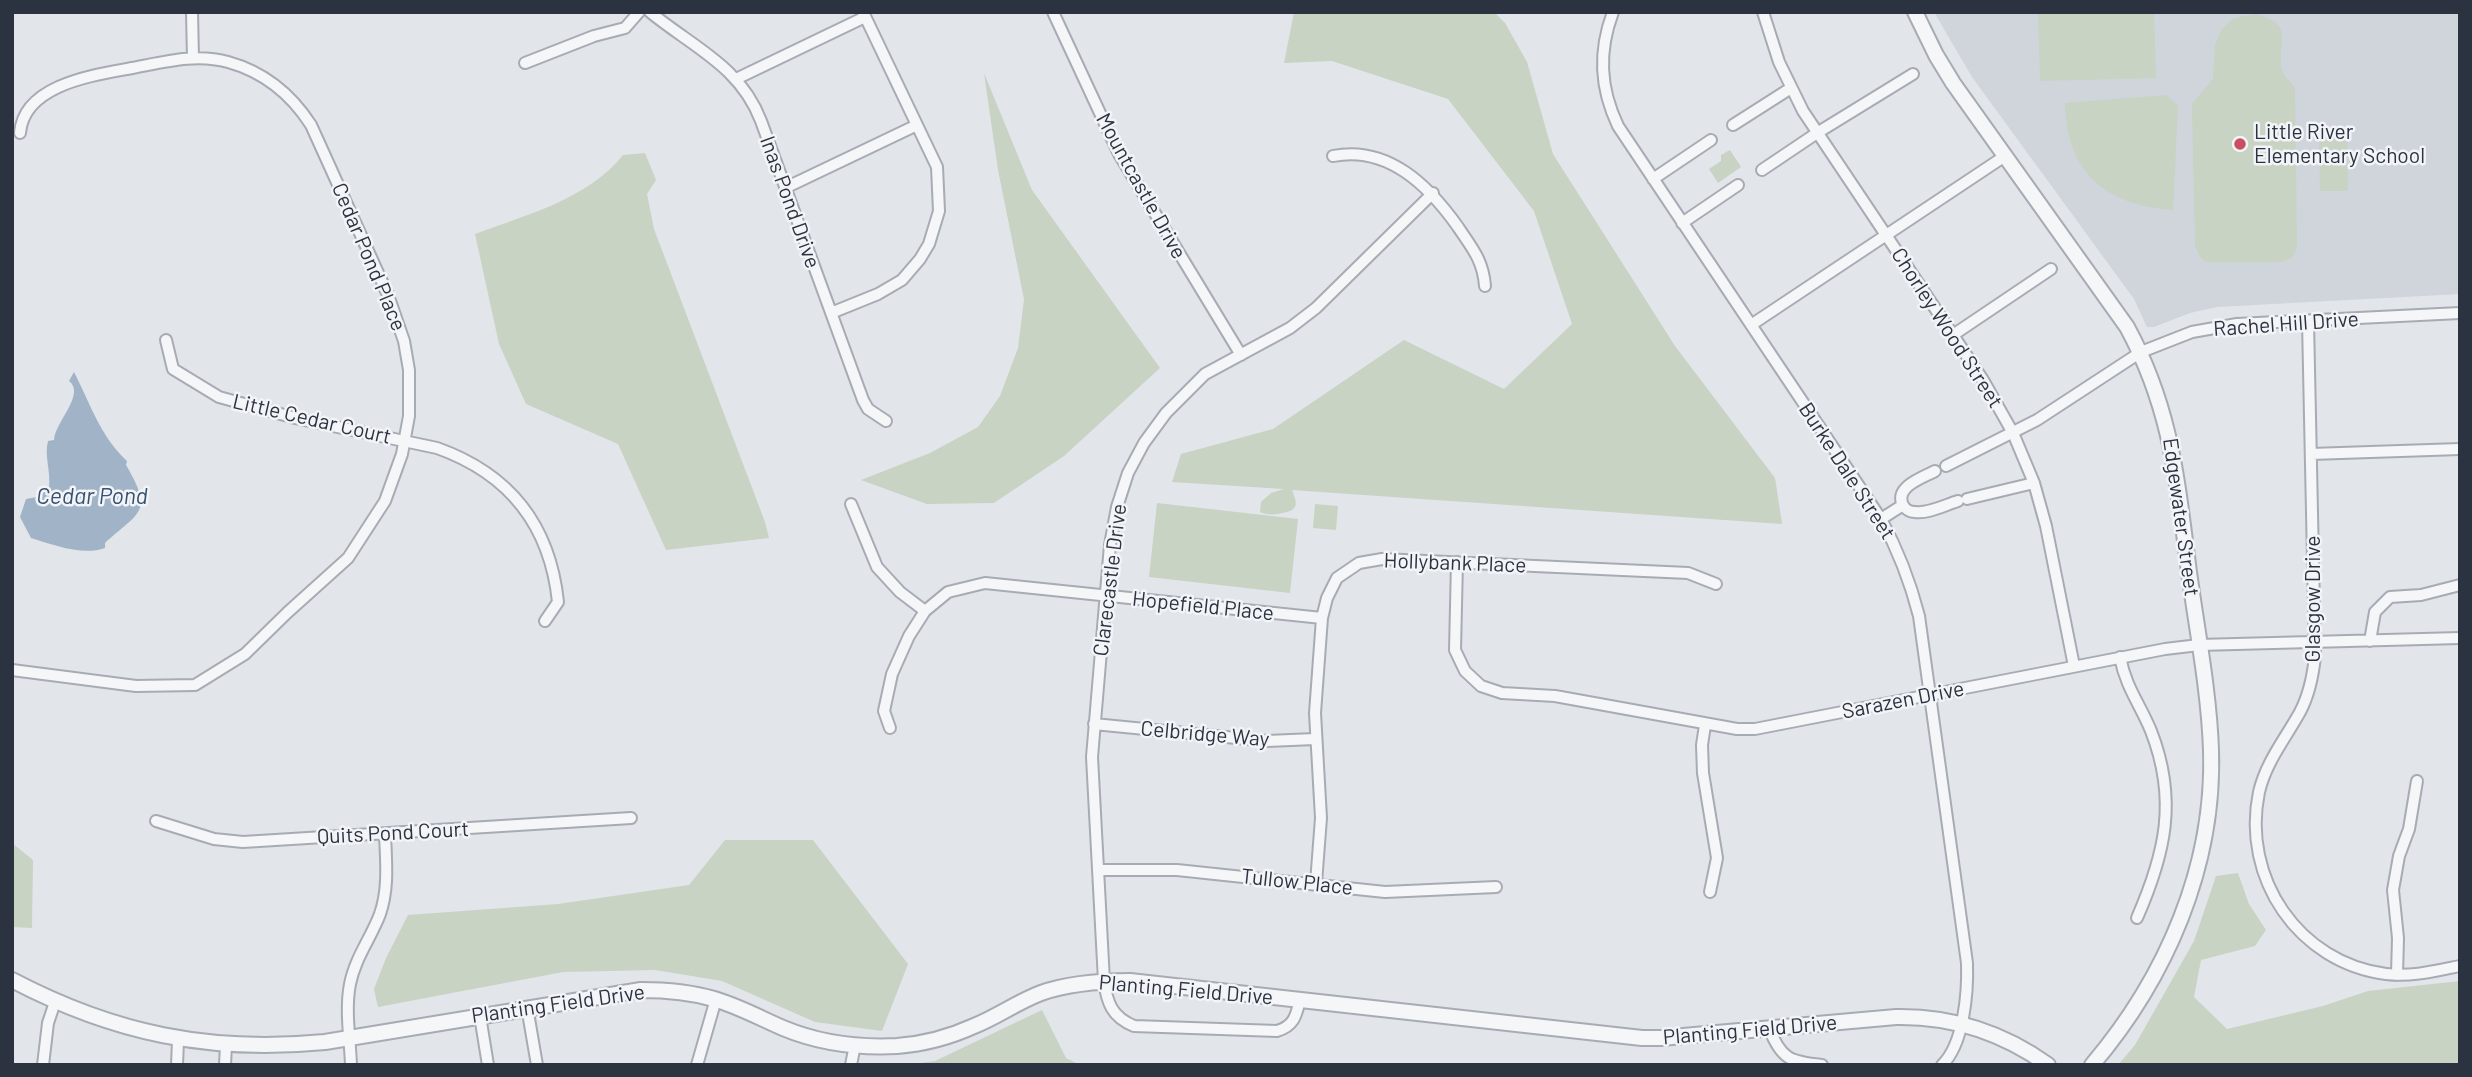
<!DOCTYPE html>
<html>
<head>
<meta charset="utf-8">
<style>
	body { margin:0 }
	#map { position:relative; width:2472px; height:1077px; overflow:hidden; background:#e2e5ea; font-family:Barlow,sans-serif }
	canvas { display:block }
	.frame { position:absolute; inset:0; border:14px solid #2b3341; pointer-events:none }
</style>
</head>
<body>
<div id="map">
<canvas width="2472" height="1077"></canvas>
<div class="frame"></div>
</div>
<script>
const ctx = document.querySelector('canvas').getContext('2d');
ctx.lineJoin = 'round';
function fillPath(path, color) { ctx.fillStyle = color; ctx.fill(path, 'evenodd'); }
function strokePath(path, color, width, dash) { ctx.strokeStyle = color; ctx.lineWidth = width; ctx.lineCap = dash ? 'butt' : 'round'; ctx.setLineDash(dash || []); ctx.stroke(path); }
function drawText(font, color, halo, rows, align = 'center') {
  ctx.font = font + ' Barlow,sans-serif'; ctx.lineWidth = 5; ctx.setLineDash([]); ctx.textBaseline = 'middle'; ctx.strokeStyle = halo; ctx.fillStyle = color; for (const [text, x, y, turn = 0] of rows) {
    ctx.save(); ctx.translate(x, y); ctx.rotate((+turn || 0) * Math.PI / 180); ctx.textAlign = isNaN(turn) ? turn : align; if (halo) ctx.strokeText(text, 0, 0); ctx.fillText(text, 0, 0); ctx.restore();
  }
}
fillPath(new Path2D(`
	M1934,12H2460V294L2217,307L2190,313L2154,327H2147L2134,299L1972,77Z`), '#d0d4db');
fillPath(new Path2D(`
	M1294,12H1494L1505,23L1527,62L1553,154L1675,346L1775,478L1782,524L1292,490C1297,503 1300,510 1282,513C1274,515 1267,515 1260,512L1261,502L1271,493L1284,489L1172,482L1181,454L1273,429L1404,340L1504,389L1572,324L1534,211L1448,99L1332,61L1284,63Z
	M2038,12H2154L2156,78L2040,81Z
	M2256,14C2299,24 2274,48 2283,72C2286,79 2293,82 2295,90L2297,246C2295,256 2291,259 2282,262H2206L2201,258L2195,246L2192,104L2213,79L2215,44L2222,29L2234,18Z
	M984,73L1032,190L1160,368L1064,456L994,503L927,504L861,480L930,453L978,427L1000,396L1018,348L1024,299L998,170Z
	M2167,95L2178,106L2173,210C2105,205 2067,173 2065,103Z
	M2319,135H2347L2348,191H2320Z
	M1730,150L1741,167L1718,183L1709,169L1721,161V155Z
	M645,153L656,180L647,194L654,229L765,522L769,538L666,550L618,444L526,404L499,344L475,234C526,215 588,199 623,155Z
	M1157,503L1298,519L1290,593L1149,577Z
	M1315,504L1338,506L1336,530L1313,528Z
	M725,840H813L908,964L882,1031L815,1022L722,981L655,970L563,972L378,1007L374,989L386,958L408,915L558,904L689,885Z
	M12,843L33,860L32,928L12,927Z
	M2238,873L2249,904L2266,930L2255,946L2201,960L2194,997L2227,1029L2323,1006L2368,991L2460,981V1065H2118L2135,1045L2194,941L2216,876Z
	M1042,1010L1066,1058L1080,1065H905L935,1061Z`), '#c8d3c4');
fillPath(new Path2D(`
	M74,372C90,403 100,436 127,461L126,465C154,513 140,511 105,543V548C83,556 53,545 31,538L20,517L26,499L37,497L49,488C51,471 44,456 48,441L54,440C55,422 86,394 69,381Z`), '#a0b3c7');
const minor = new Path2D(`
	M192,12L193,58
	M650,12C694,48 740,66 761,121L863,400L868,409L886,421
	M1053,12L1119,154L1241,355
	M1613,12C1598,52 1600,88 1618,126L1881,519C1898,550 1910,581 1919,616L1967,963C1968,992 1964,1044 1942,1065
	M1763,12L1779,62L1803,111L1983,380L2013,433L2034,483L2046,526L2074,666
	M525,63L594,36L625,28L639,12
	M736,79L865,17
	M1733,125L1791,88
	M1333,156C1388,145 1429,186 1458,227C1472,248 1483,260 1485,286
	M1762,170L1817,133L1913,74
	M1653,179L1711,140
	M785,188L917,125
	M1682,223L1738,185
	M831,313L878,294L902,280L920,259L929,244L939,211L937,167L863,12
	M2308,321L2315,656C2313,676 2309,695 2300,712C2285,739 2266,762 2259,792C2241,878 2299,963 2386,974C2412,977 2435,971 2460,966
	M1751,325L2005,156
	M1953,335L2051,269
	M166,340L173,369L219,397L295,418L437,448C510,474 550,525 558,602L545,621
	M2311,454L2460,449
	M1946,466L2037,420L2141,352L2192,332L2237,324L2460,313
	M1935,471C1924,477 1896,486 1902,503C1904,508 1909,512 1915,512C1928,514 1945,505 1958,501
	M1967,499L2034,483
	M851,504L877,567L900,592L925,611
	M1881,519L1903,505
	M1457,562L1455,650L1465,671L1481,686L1502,693L1555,696L1737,729H1755L2165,649L2199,645L2460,638
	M2370,641L2375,612L2390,597L2421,595L2460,585
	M2120,657C2126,688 2140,704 2151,731C2178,800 2165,854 2137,918
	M12,670L136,686L195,685L245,654L288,612L348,558L385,501L402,454L409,416V370L404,341L388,295L311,125C291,94 264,72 228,62C196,53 164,62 132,68C95,75 24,84 20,133
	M1094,724L1267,741L1315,739
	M1705,725L1702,745L1703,773L1717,858L1710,892
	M890,728L884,711L892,674L909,636L925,611L948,592L985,583L1322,618
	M156,821L214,839L243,842L631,818
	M1098,870H1177L1385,892L1496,887
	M1316,883L1321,818L1315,713L1322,618L1327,598L1337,578L1359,563L1382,559L1688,573L1716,584
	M2397,975L2398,938L2393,890L2399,856L2409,829L2417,781
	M1300,1000C1296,1016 1294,1026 1277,1031L1134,1026C1112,1017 1107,1003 1104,981L1092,757L1110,545L1117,507L1128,473L1144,443L1166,413L1205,374L1290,328L1316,308L1433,193
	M527,1007L537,1065
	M480,1016L488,1065
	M1769,1028C1781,1059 1790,1062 1822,1065
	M43,1065L48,1023L55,1002
	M177,1065L178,1040
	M225,1065L226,1045
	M351,1065C350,1038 345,1010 350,984C355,958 371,938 380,914C389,888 386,861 385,834
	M697,1065L716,999
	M851,1065L855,1045`);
const tertiary = new Path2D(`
	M1915,12L1936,55L1953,83L2127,327C2172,410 2177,481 2189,572C2197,631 2209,691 2211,750C2215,866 2166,978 2092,1065
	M12,980C115,1034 210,1053 325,1042L641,990C666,990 690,992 714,999C738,1006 760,1018 783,1028C819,1043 858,1048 897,1046C923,1044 950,1037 974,1026C997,1017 1017,1002 1041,993C1069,983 1099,981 1130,981L1642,1038H1661L1896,1017C1952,1016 2002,1032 2048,1065`);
strokePath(minor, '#a7acb4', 14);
strokePath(tertiary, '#a7acb4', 18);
strokePath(minor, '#f5f6f8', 10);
strokePath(tertiary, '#f5f6f8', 14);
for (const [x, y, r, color] of [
	[2240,144,7,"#c65061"]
]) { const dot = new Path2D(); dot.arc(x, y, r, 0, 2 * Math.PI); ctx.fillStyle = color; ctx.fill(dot); strokePath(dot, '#f2f4f7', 2.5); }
drawText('21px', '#2b3341', '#f2f4f7', [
	["Little River",2254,132],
	["Elementary School",2254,156]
], 'left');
drawText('21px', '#2b3341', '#f2f4f7', [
	["Mountcastle Drive",1141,186,61],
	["Inas Pond Drive",790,202,70],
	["Cedar Pond Place",369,257,67],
	["Rachel Hill Drive",2286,324,-4],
	["Chorley Wood Street",1947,328,57],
	["Little Cedar Court",312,419,13],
	["Burke Dale Street",1847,471,57],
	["Edgewater Street",2181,517,82],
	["Hollybank Place",1455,563,2],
	["Clarecastle Drive",1110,580,-83],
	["Glasgow Drive",2313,599,-90],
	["Hopefield Place",1203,606,6],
	["Sarazen Drive",1903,700,-11],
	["Celbridge Way",1205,734,5],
	["Quits Pond Court",393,833,-3],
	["Tullow Place",1297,882,6],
	["Planting Field Drive",1186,990,5],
	["Planting Field Drive",558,1004,-8],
	["Planting Field Drive",1750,1030,-5]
]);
drawText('italic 23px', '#385172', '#f2f4f7', [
	["Cedar Pond",92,496]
]);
</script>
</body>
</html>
